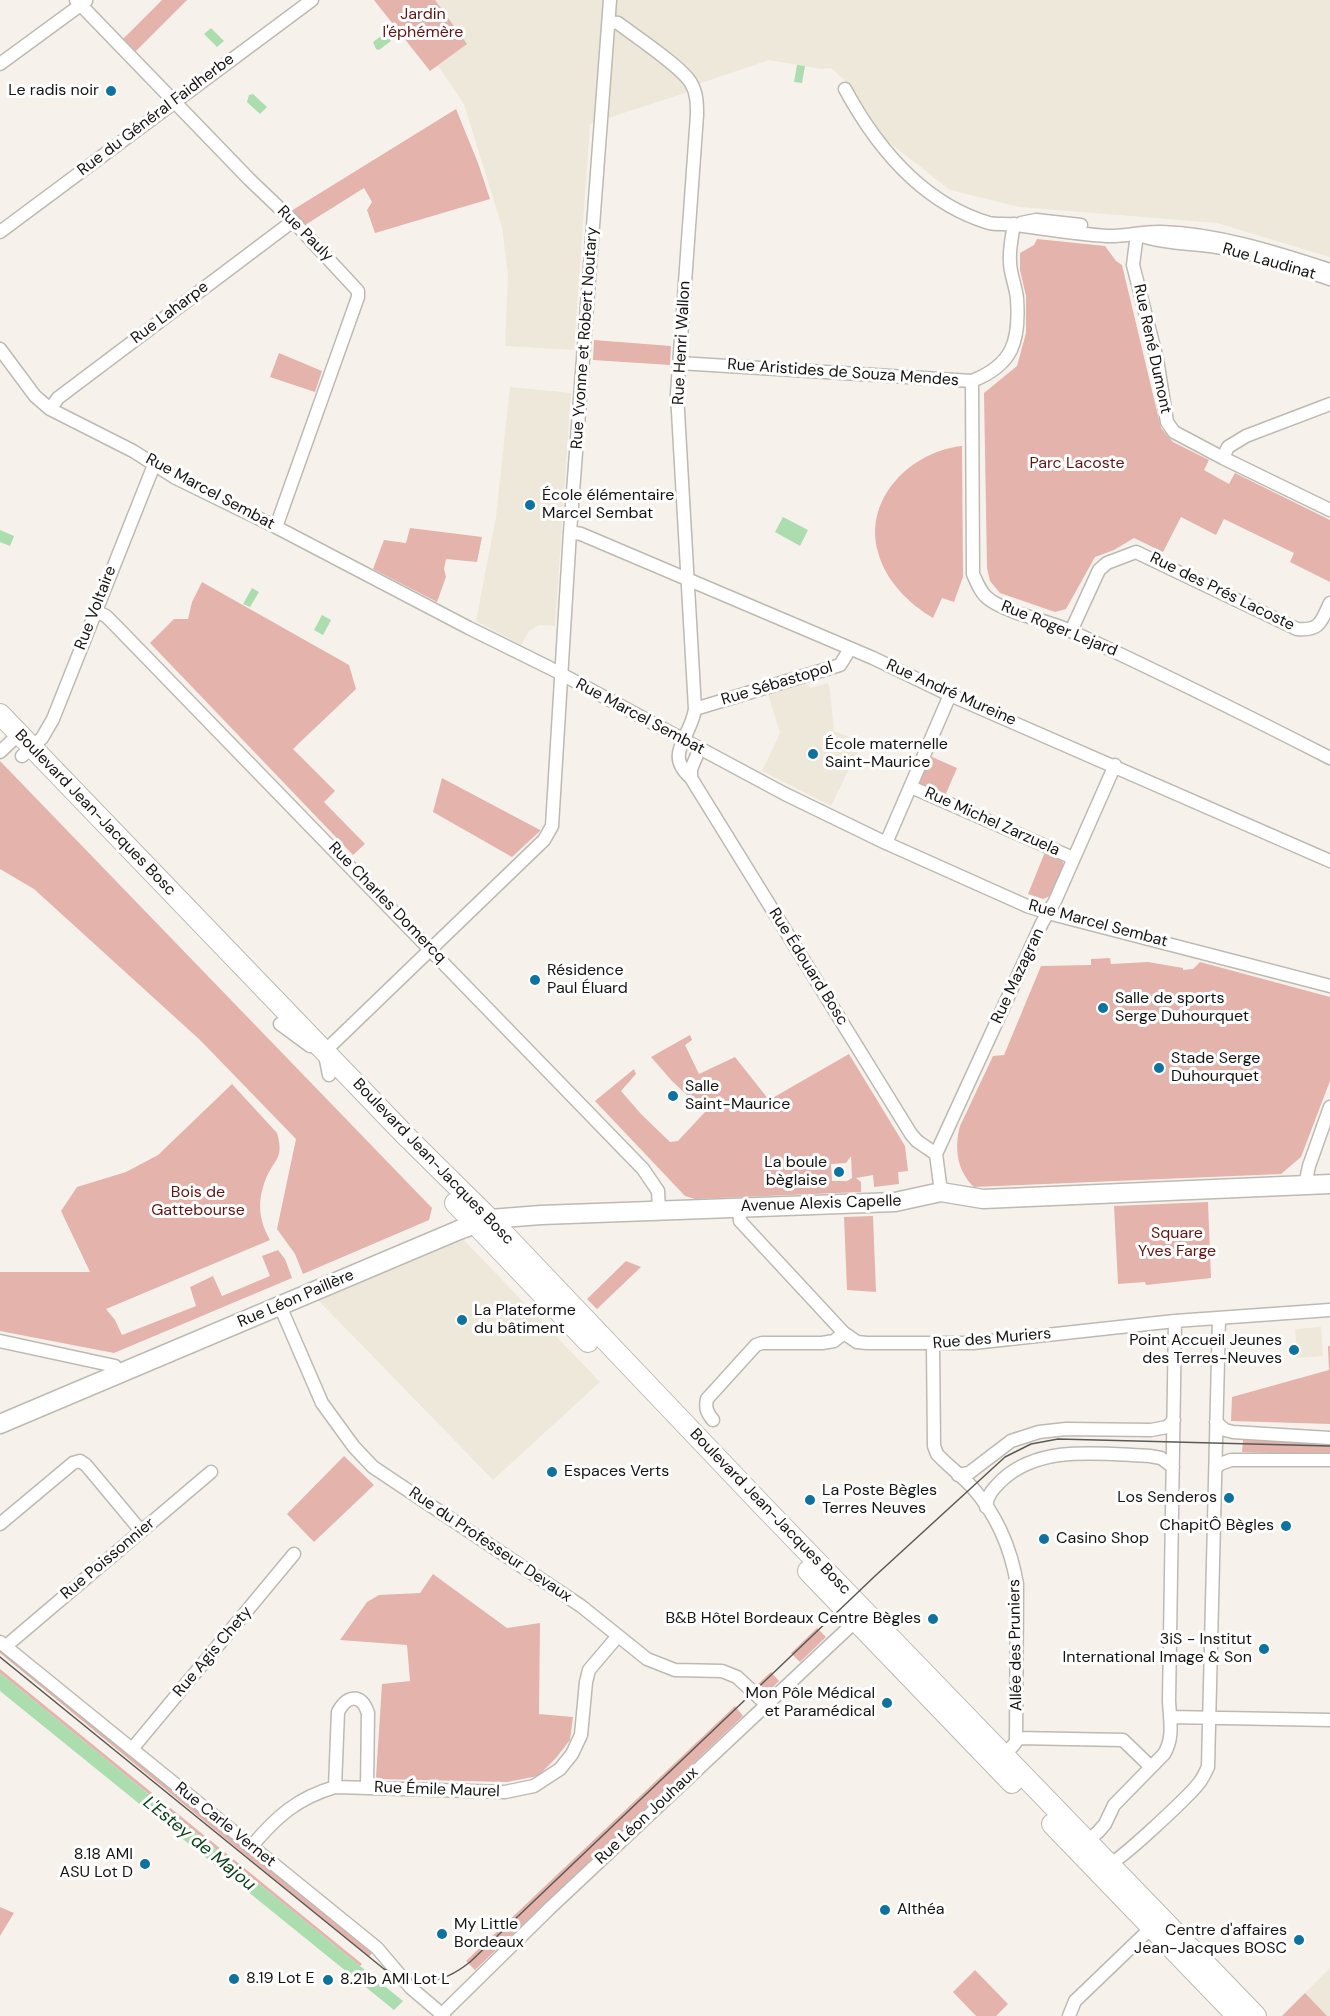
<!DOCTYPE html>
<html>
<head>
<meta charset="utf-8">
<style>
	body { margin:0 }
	canvas { display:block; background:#f6f2eb }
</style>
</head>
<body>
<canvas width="1330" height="2016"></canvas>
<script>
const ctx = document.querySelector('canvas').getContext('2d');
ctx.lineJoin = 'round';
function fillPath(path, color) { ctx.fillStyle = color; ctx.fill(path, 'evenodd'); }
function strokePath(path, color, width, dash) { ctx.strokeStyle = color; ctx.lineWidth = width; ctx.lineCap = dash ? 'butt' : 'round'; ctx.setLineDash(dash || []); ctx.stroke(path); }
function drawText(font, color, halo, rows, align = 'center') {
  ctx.font = font + ' "DM Sans",sans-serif'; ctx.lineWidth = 6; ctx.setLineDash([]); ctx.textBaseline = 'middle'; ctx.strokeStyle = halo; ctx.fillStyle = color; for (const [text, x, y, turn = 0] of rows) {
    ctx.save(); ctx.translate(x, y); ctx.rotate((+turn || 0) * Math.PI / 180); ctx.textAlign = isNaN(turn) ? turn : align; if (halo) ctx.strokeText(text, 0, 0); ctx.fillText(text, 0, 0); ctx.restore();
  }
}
fillPath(new Path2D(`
	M374,0H1330V257L1217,223L1019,207L950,190L886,140L851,86L831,68L821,69L769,60L701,83L685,93L590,124L574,350L505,346L508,276L502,227L464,104L438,66L430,71Z
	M510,387L571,393L555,626L539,625L529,631L521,645L476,621L496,517Z
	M805,683L811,688L828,683L830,690L834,731L862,742L831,806L762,771L780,733L768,694Z
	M462,1238L600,1382L493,1480L318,1300Z
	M1321,1327L1323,1356L1297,1358L1295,1329Z
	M1330,1968V2016H1282Z`), '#eee8da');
fillPath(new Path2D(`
	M162,0H187L135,52L122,40Z
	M374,0H435L467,44L430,71Z
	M456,109L478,163L490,199L375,233L367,210L372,202L364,188L305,225L291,211Z
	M1037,239L1105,246L1116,261L1122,265L1161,428L1173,442L1209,460L1204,470L1229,484L1235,473L1330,520V582L1290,562L1294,553L1224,519L1216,535L1181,517L1163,552L1134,538L1114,550L1095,557L1066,609L1055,612L1000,593L990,581L987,568L984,393L1017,366L1026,333V296L1020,270V253L1034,245Z
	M594,340L671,346L670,365L593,360Z
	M279,353L322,371L315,392L270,377Z
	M962,446L963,577L954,602L942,598L933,618C909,604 885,580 878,552C863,498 912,451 962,446Z
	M410,528L482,537L477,562L446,559L444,569L446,577L437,602L373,569L384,540L406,543Z
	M202,582L349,665L356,689L293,749L335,791L324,802L365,844L353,855L150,643L174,619H188L192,602Z
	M930,756L957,768L945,796L918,784Z
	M0,761L432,1208L429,1220L303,1274L295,1254L277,1229L296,1139L200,1040L34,889L0,869Z
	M442,778L540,830V831L512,857L433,812Z
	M1045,852L1061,859L1064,864L1050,896L1043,899L1028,894Z
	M1110,958L1111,964L1148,962L1183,968V970L1193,969L1200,962L1330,997V1081L1301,1157L1281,1174L974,1187C957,1171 954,1148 960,1126L993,1056L1004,1055L1041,966L1091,965V959Z
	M690,1035L692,1040L685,1045L699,1074L735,1057L769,1100L849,1054L905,1146L908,1171L898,1172L899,1184L874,1187L873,1175L856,1178L861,1182V1192L695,1199L685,1196L595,1101L634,1069L636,1074L621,1091L641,1114L670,1142L678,1141L705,1112L672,1081L651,1057ZM851,1156L852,1178L847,1181H832L831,1164L846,1163Z
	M232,1084L277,1133C285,1160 273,1159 265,1181C257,1203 259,1220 270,1240L106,1309L115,1320L122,1335L196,1306L190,1287L213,1276L222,1296L270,1276L262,1256L278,1250L285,1259L292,1278L114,1353L0,1331V1272H90L61,1211L77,1187L126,1172L158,1155Z
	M1208,1202L1211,1278L1146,1285L1145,1282L1118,1284L1114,1206Z
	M873,1216L876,1292L847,1290L844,1217Z
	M626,1261L641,1267L597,1309L587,1299Z
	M1328,1346H1330V1424L1231,1421L1232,1397L1329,1370Z
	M1243,1440L1330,1443V1455L1242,1452Z
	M344,1456L374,1485L314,1542L287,1514Z
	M433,1574L507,1628L540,1623L539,1714L573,1717L570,1740L556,1758L538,1776L507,1782L378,1779L376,1777L382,1684L410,1681L407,1645L340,1640L367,1602L379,1595L420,1593Z
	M817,1628L826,1637L800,1662L791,1653Z
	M0,1650L372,1953L369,1957L0,1653Z
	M0,1669L362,1964L360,1966L0,1673Z
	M771,1672L779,1681L772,1688L763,1687L758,1684Z
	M735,1706L743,1716L475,1970L466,1961Z
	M0,1907L14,1913L0,1936Z
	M975,1970L1008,2004L996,2016H976L953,1992Z
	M1305,1993L1327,2016H1282Z`), '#e4b3ac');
fillPath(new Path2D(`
	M211,28L224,41L217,47L204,34Z
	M385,33L391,41L379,50L376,49L373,42Z
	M797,65L805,66L802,83L794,82Z
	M253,94L267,107L260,114L247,102L249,95Z
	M783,517L808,530L800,546L775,532Z
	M0,530L14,536L10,546L0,542Z
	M252,588L259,592L250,607L243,604Z
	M322,615L331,620L323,635L314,630Z
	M0,1673L403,2001L394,2010L0,1691Z`), '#abddae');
const street = new Path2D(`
	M76,0L250,180L293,221L358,291V297L276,527
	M609,22L618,23C635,36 682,67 691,83C697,93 697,104 697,115L677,394L695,709C691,738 663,754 691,778L911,1134L917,1141L936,1154L941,1192
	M0,64L86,1
	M845,89C877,148 922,203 989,223C997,225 1007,223 1016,225C1046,229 1076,234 1107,236C1125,237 1143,231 1161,232C1219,234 1275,252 1330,270
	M1021,223L1036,220L1081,225
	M0,232L312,0
	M1137,234L1133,265L1157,359L1167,422L1174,432L1223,458L1330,510
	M1142,236C1167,244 1192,243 1217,247C1255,253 1293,267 1330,279
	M0,349L35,396L50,409L133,451L174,477L276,527L469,628L550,668L785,794L886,843L1027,906L1048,913L1330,986
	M679,363L972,381C1013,365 1020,341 1017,299C1016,286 1010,274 1010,262C1009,249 1012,237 1014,224
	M972,381L973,574C977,583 981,594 990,600C1014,616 1049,620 1075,633C1161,673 1246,715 1330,758
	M50,409L58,398L293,221
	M1223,458L1228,447L1246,436L1330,404
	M570,532L581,534L873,658L950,695L1330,861
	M95,611L106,616L116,626L643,1169L658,1191L659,1210
	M1071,631L1099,570L1107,563L1136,552L1297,629C1320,631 1321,622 1330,603
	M695,709L840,665L850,649
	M0,752L19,734
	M22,756L42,738L53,719L154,465
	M691,778V769L700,748
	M911,787L1073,858
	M886,843L950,695
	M280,1024L310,1046
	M325,1051L544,840L552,826L570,532L610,0
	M325,1055L329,1075
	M936,1154L1042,923L1055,901L1115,765
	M1305,1185L1309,1166L1330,1107
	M739,1208L740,1221L844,1333L857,1342L867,1343H973L1175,1321L1330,1310
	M280,1306L322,1403L354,1447L373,1467L581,1606L647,1659L675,1670L722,1671L737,1677L767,1705
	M0,1341L115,1366L118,1374
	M933,1344L934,1446L937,1454C948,1466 961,1475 972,1487C996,1514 1011,1549 1017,1584L1016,1742L1004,1756
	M713,1420C707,1413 705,1408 707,1399L756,1345L762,1343H822L834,1341L844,1333
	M1216,1422L1225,1430L1233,1432L1330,1438
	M1216,1468L1220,1464L1231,1460H1330
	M958,1475L969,1473L1011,1441L1039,1432L1066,1429L1151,1430L1167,1427L1174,1420
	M986,1507C987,1495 993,1489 1002,1480C1041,1444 1101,1454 1150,1456L1161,1458L1173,1467
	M0,1524L73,1463L80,1461L86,1465L141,1531
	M0,1642L377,1948L411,1988L444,2016
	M6,1646L211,1472
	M1170,1717L1330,1720
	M1017,1738L1123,1740L1151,1767
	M132,1749L294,1554
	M335,1787L338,1712C347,1695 361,1693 368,1713L367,1788
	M1084,1838L1092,1837L1098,1832L1105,1824L1114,1805L1164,1754C1174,1738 1170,1720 1169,1701L1175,1321
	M251,1847C276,1817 297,1798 335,1787L505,1792L534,1786L560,1769L572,1754L581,1735L586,1682L589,1670L617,1637
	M1106,1866C1117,1864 1189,1796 1199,1783C1203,1778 1205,1773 1208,1767L1219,1318
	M440,2016L551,1907L861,1616
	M1069,2016L1075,2001L1151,1928`);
const secondary = new Path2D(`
	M0,1424L459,1230L490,1219L541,1215L895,1202L941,1192L983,1199L1330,1184`);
const primary = new Path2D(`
	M0,714L408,1138L490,1219L762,1505L1256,2016
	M455,1203L588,1342
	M808,1571L1012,1783
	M1052,1824L1237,2016`);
strokePath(street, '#bdbab3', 15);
strokePath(secondary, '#bdbab3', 21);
strokePath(primary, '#bdbab3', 22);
strokePath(street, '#fff', 12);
strokePath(secondary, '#fff', 18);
strokePath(primary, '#fff', 20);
strokePath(new Path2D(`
	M0,1657L384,1969C417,1987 440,1986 470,1962L875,1576L1005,1457L1031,1444L1058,1439L1330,1446`), '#5b5955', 1.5);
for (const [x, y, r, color] of [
	[111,91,6,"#0d729f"],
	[530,505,6,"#0d729f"],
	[813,754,6,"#0d729f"],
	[535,980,6,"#0d729f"],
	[1103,1008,6,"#0d729f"],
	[1159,1068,6,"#0d729f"],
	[673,1096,6,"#0d729f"],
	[839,1172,6,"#0d729f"],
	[462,1320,6,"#0d729f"],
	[1294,1350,6,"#0d729f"],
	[552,1472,6,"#0d729f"],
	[1229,1498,6,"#0d729f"],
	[810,1500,6,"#0d729f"],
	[1286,1526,6,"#0d729f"],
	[1044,1539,6,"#0d729f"],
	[933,1619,6,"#0d729f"],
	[1264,1649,6,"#0d729f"],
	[887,1703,6,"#0d729f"],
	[145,1864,6,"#0d729f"],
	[885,1910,6,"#0d729f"],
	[442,1934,6,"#0d729f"],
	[1299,1940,6,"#0d729f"],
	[234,1979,6,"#0d729f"],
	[328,1980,6,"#0d729f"]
]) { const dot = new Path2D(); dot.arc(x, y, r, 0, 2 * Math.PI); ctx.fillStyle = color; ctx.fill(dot); strokePath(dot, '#fff', 2); }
drawText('16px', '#641311', '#fff', [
	["Jardin",423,15],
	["l'éphémère",423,33],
	["Parc Lacoste",1077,464],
	["Bois de",198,1193],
	["Gattebourse",198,1211],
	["Square",1177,1234],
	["Yves Farge",1177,1252]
]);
drawText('16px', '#151412', '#fff', [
	["Le radis noir",99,91,"right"],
	["École élémentaire",542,496],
	["Marcel Sembat",542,514],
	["École maternelle",825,745],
	["Saint-Maurice",825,763],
	["Résidence",547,971],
	["Paul Éluard",547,989],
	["Salle de sports",1115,999],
	["Serge Duhourquet",1115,1017],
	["Stade Serge",1171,1059],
	["Duhourquet",1171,1077],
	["Salle",685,1087],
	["Saint-Maurice",685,1105],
	["La boule",827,1163,"right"],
	["bèglaise",827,1181,"right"],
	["La Plateforme",474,1311],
	["du bâtiment",474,1329],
	["Point Accueil Jeunes",1282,1341,"right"],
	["des Terres-Neuves",1282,1359,"right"],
	["Espaces Verts",564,1472],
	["La Poste Bègles",822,1491],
	["Terres Neuves",822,1509],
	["Los Senderos",1217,1498,"right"],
	["ChapitÔ Bègles",1274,1526,"right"],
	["Casino Shop",1056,1539],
	["B&B Hôtel Bordeaux Centre Bègles",921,1619,"right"],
	["3iS - Institut",1252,1640,"right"],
	["International Image & Son",1252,1658,"right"],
	["Mon Pôle Médical",875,1694,"right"],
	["et Paramédical",875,1712,"right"],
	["8.18 AMI",133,1855,"right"],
	["ASU Lot D",133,1873,"right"],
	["Althéa",897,1910],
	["My Little",454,1925],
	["Bordeaux",454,1943],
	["Centre d'affaires",1287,1931,"right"],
	["Jean-Jacques BOSC",1287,1949,"right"],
	["8.19 Lot E",246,1979],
	["8.21b AMI Lot L",340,1980]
], 'left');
drawText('16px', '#151412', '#fff', [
	["Rue du Général Faidherbe",156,115,-37],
	["Rue Pauly",305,234,45],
	["Rue Laudinat",1269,262,16],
	["Rue Laharpe",170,313,-37],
	["Rue Yvonne et Robert Noutary",585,338,-86],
	["Rue Henri Wallon",682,343,-87],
	["Rue René Dumont",1152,349,78],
	["Rue Aristides de Souza Mendes",843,373,4],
	["Rue Marcel Sembat",210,492,28],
	["Rue des Prés Lacoste",1222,592,26],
	["Rue Voltaire",96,608,-69],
	["Rue Roger Lejard",1059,629,22],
	["Rue Sébastopol",777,684,-17],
	["Rue André Mureine",951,693,24],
	["Rue Marcel Sembat",640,717,28],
	["Boulevard Jean-Jacques Bosc",95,813,46],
	["Rue Michel Zarzuela",992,822,24],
	["Rue Charles Domercq",387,903,46],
	["Rue Marcel Sembat",1098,924,15],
	["Rue Édouard Bosc",808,967,58],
	["Rue Mazagran",1018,976,-65],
	["Boulevard Jean-Jacques Bosc",433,1162,46],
	["Avenue Alexis Capelle",821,1204,-2],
	["Rue Léon Paillère",296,1299,-23],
	["Rue des Muriers",992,1339,-5],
	["Boulevard Jean-Jacques Bosc",770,1512,46],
	["Rue du Professeur Devaux",490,1545,34],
	["Rue Poissonnier",108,1559,-40],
	["Allée des Pruniers",1016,1645,-91],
	["Rue Agis Chety",213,1652,-50],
	["Rue Émile Maurel",437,1790,2],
	["Rue Léon Jouhaux",647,1816,-43],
	["Rue Carle Vernet",225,1825,39]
]);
drawText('italic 18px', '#0b4216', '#fff', [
	["L'Estey de Majou",199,1844,39]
]);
</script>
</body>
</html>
